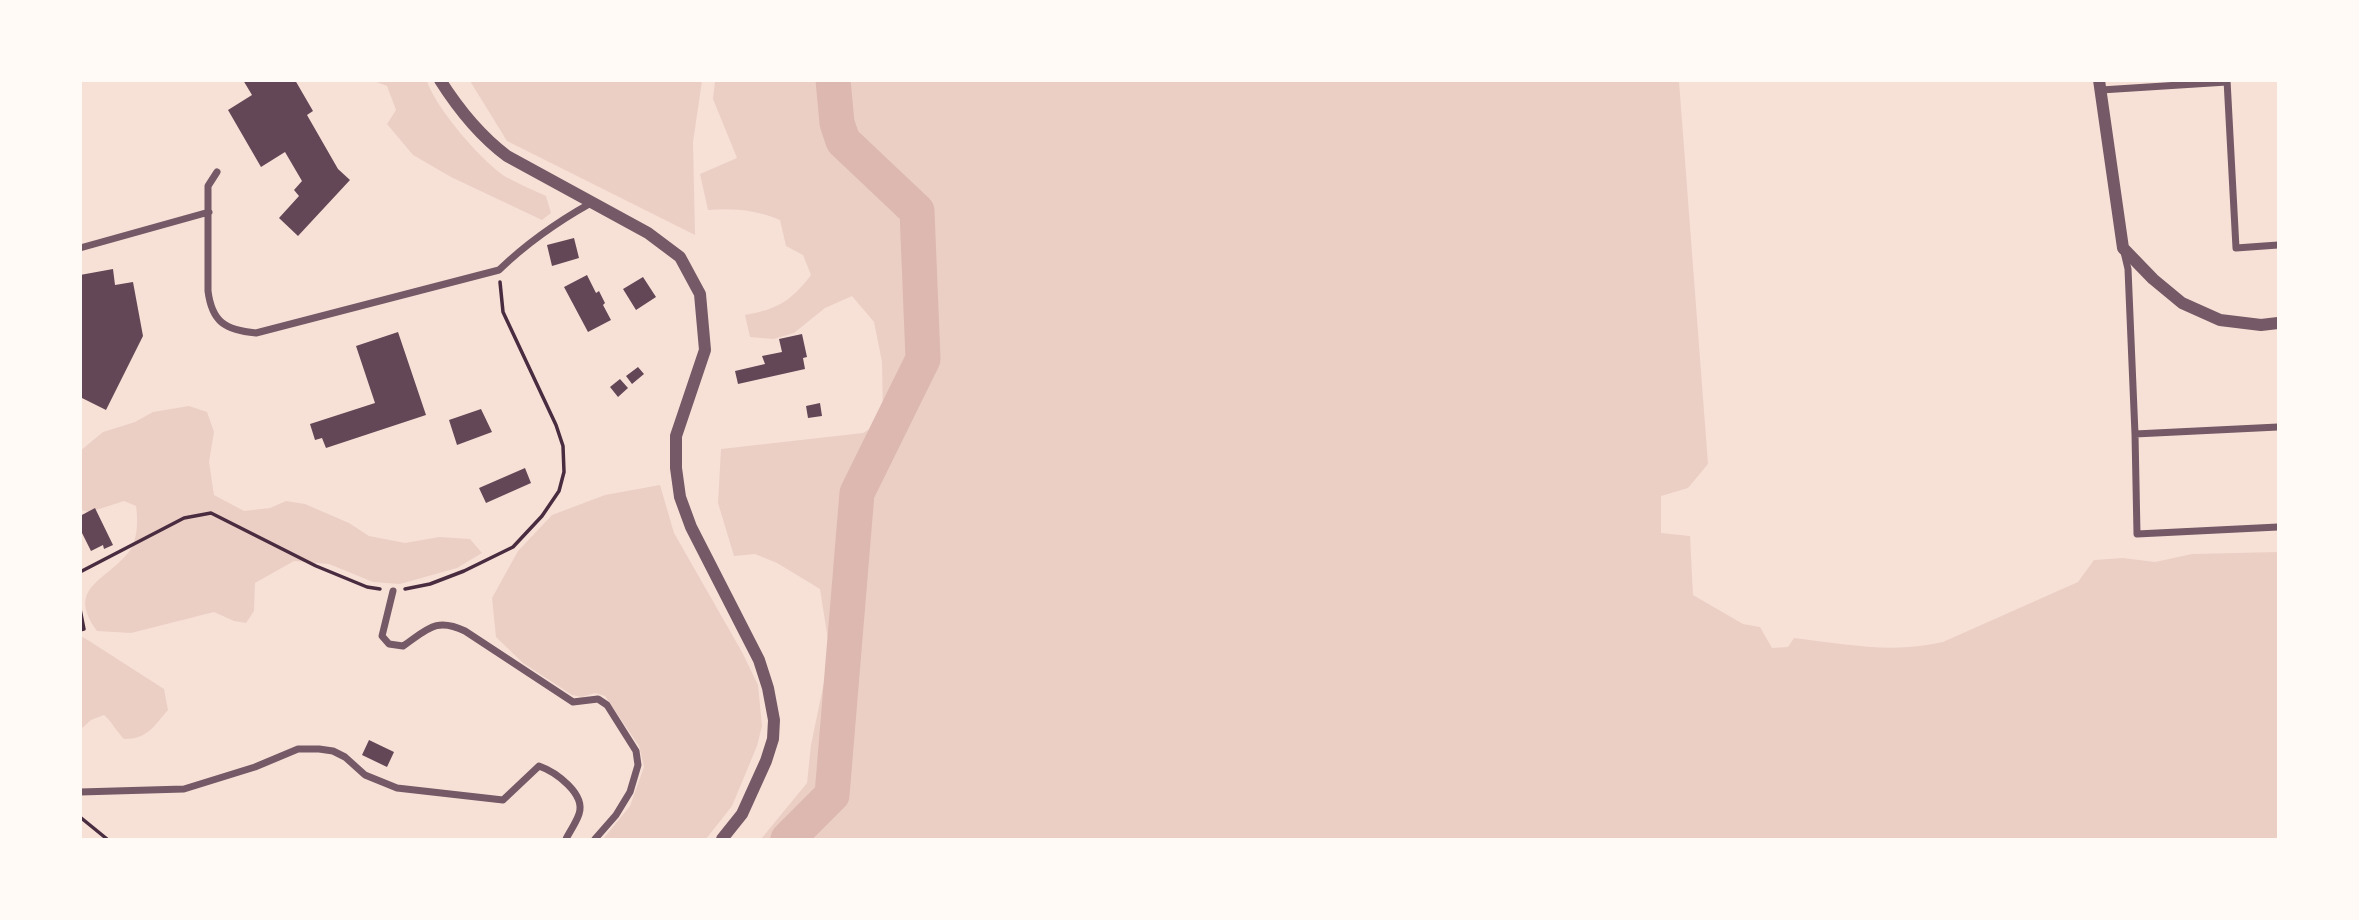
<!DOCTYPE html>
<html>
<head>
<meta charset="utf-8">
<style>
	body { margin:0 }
	#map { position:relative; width:2359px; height:920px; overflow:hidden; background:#f7e1d7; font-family:Cabin,sans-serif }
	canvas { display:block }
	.frame { position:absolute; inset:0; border:82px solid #fffaf5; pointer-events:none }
</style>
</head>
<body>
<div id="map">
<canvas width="2359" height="920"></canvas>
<div class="frame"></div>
</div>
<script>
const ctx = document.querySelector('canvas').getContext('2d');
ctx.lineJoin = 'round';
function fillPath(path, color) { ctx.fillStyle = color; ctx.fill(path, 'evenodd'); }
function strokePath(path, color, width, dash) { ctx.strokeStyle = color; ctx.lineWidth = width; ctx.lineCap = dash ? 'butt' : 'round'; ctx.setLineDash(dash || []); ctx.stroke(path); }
fillPath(new Path2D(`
	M374,81H427C435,107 482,162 506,177C519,184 533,190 546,196L551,213L542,220L451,177L413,155L387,124L396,110L387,86Z
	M470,81H702L693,142L695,235L507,141Z
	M715,81H1679L1708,464L1688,488L1661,496V533L1690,536L1693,595L1743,624L1760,627L1772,648L1788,647L1794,638C1844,644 1893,654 1943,642L2078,582L2094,560L2123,558L2155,562L2192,554L2278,552V839H761L807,783L811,745L830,653L820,589L777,563L755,554L734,556L718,503L721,449L863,433L883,421L882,362L874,322L852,296L825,308L794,333L774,339L750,337L745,315C778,309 791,301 811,275L803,255L786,246L780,220C756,210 734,208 708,210L700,174L737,158L713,99Z
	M189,406L207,412L214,432L209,462L214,495L244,511L270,508L286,501L305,504L349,523L369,536L405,543L439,537L470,539L482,553L457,568L400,584L373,582L329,564L294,561L255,583L254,611L246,623L234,621L214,612L131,633L97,631C66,588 104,582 128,553C138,541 138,521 136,506L124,501L90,512L81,510L80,451L103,432L135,422L153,412Z
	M660,485L674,533L742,652L758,685L762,726L757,746L732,806L706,839H603L630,806L644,767L639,746L605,696L595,693L582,697L572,695L523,663L496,637L492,598L518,551L552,515L605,495Z
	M83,637L164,689L168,710C154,726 148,739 124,739C116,731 112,722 104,715L91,720L81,729L80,638Z`), '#ebcfc5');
strokePath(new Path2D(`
	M788,839L832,795L857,493L923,359L917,211L843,141L837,123L833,80`), '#dcb8b0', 35);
fillPath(new Path2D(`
	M243,80H295L313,111L307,115L338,169L350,180L298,236L279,218L299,196L294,190L302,181L285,152L261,167L228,110L252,95Z
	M574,238L579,258L552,266L547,245Z
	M113,269L115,285L133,282L143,336L106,410L80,397V275Z
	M587,275L596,293L599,291L605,303L603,305L611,320L588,332L564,287Z
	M643,277L656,297L636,310L623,289Z
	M398,332L426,415L326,448L322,438L315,440L310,424L375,403L356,346Z
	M802,334L807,357L803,358L805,369L738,384L735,371L765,364L762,356L782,352L779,339Z
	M638,367L644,374L632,384L626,376Z
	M620,379L628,388L618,397L610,387Z
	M820,403L822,416L808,418L806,406Z
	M481,409L492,432L457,445L449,420Z
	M525,468L531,483L486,503L479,488Z
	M95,508L113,545L104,549L103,545L91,551L80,529V516Z
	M369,740L394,752L387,767L362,755Z`), '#644757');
strokePath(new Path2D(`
	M80,572L184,518L211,513L316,566L367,587L380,589
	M405,589L430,584L464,571L513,547L542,516L559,491L564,472L563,446L556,425L503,312L500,282
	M80,609L84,629L80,630
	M80,817L107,839`), '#4a2c40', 3.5);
strokePath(new Path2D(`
	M2227,80L2236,248L2278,245
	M2101,90L2227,82
	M217,172L208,186V291C212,322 225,330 256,333L499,270C527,243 557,222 591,203
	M80,248L209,212
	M2124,252L2128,269L2135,434L2137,534L2278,527
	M2135,434L2278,427
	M393,591L382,636L389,644L403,646C428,629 436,617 465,631L573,702L598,699L607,705L636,751L638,765L630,792L616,815L595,839
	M80,792L184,789L255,767L298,749H319L333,751L345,757L365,775L397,788L503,800L539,766C556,772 586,794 579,814C576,823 570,831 566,839`), '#755966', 7);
strokePath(new Path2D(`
	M440,80C459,110 479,135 507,156L648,233L680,257L700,294L705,350L676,436V468L680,497L691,527L759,660L768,688L774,720L773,739L766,761L742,814L722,839
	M2099,80L2123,248L2153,279L2182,303L2220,320L2261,325L2278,323`), '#755966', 12);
</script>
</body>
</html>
